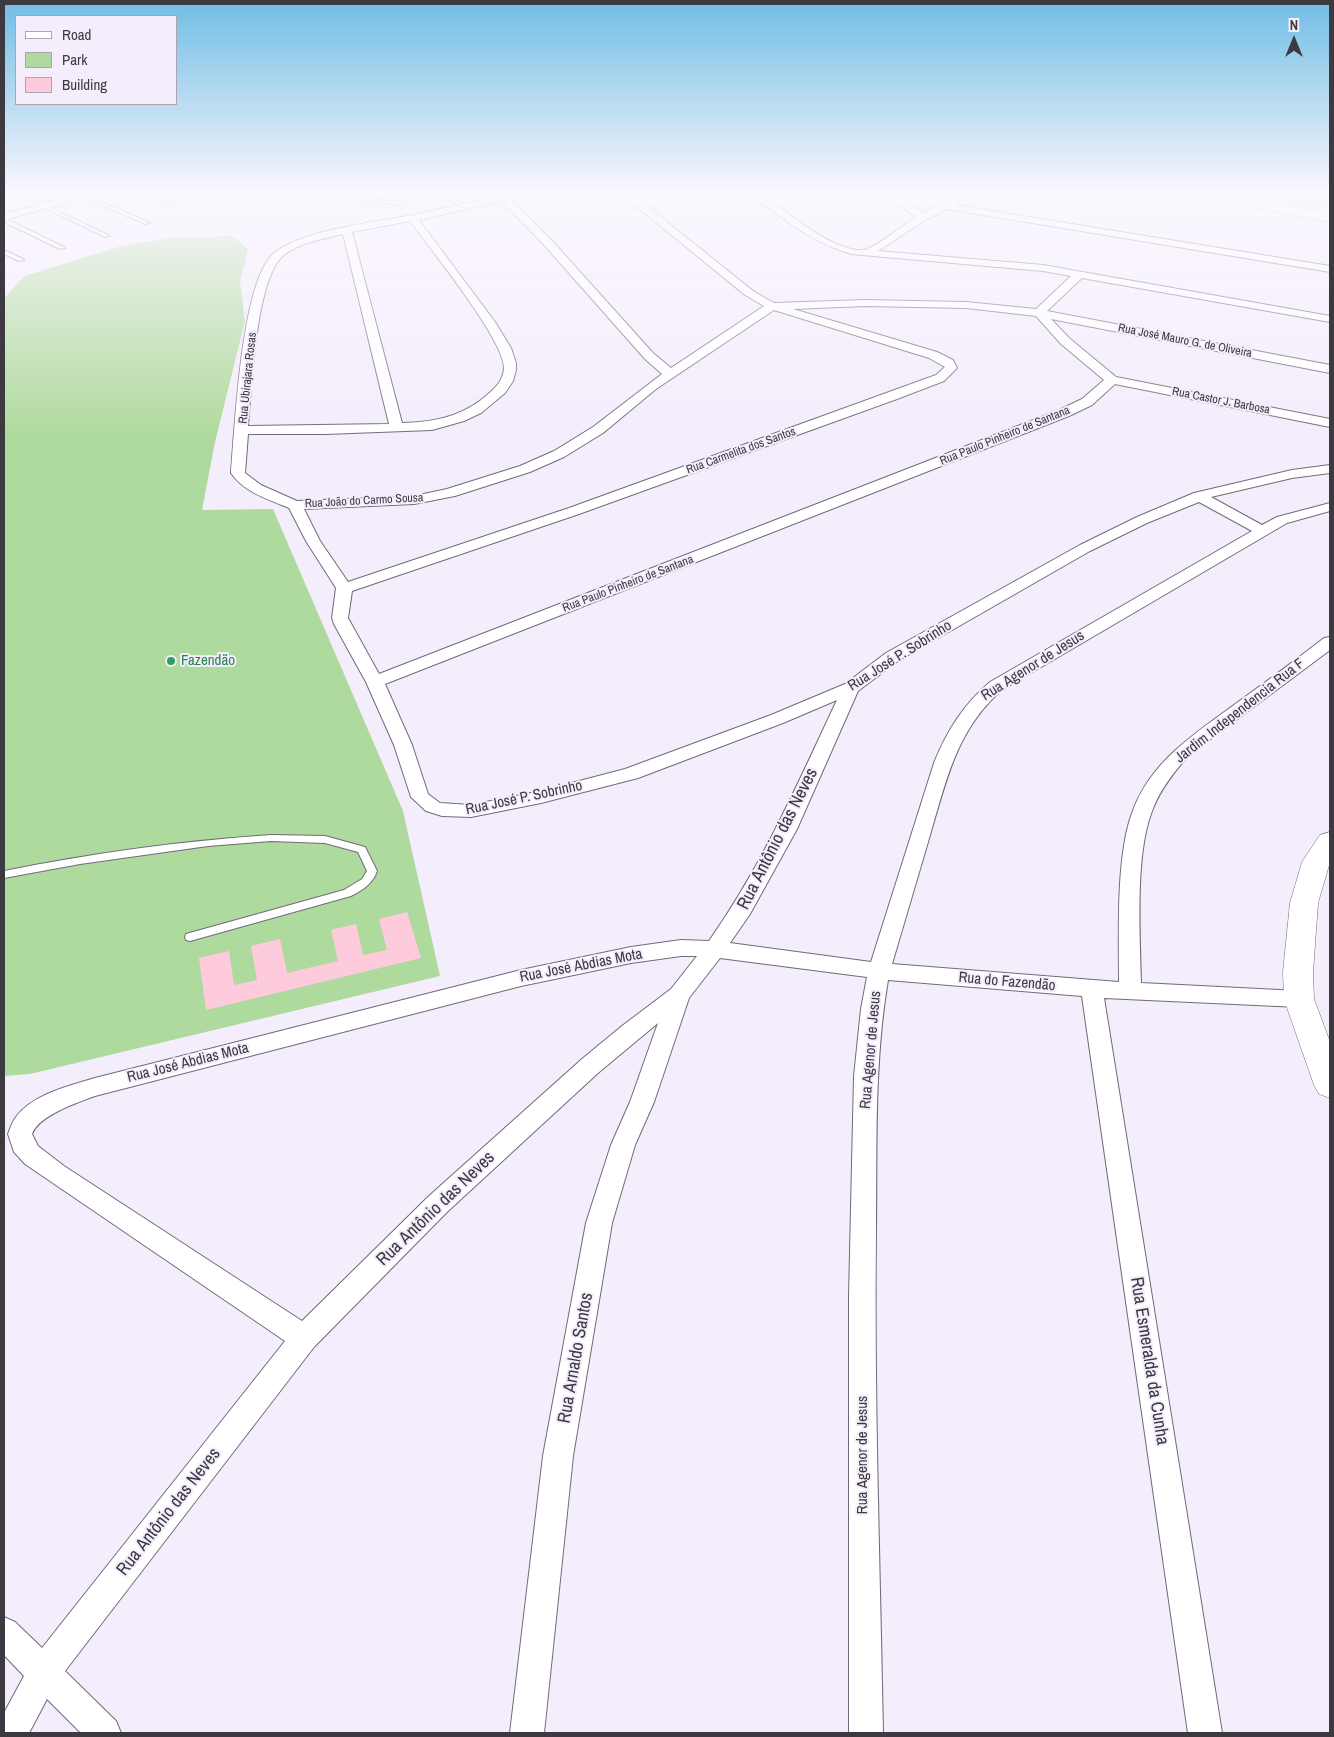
<!DOCTYPE html>
<html>
<head>
<meta charset="utf-8">
<style>
	body { margin:0 }
	#map { position:relative; width:1334px; height:1737px; overflow:hidden; background:#f4edfc; font-family:"Archivo Narrow",sans-serif }
	canvas { display:block }
	.frame { position:absolute; inset:0; border:5px solid #3d3941; pointer-events:none }
	.legend { position:absolute; left:15px; top:15px; width:162px; height:90px; box-sizing:border-box; background:#f4edfc; border:1px solid #aba5b1; margin:0; padding:6px 9px; list-style:none; font-size:15px; color:#3d3941 }
	.legend li { display:flex; align-items:center; gap:10px; height:25px }
	.legend b { width:25px; border:1px solid #aba5b1 }
	.north { position:absolute; left:1269px; top:15px; width:50px; height:50px; -webkit-text-stroke:4px #f4edfc; paint-order:stroke; rotate:0deg; font-size:14px; font-weight:700; line-height:20px; text-align:center; color:#3d3941 }
	.north::after { content:''; display:block; margin:auto; width:18px; height:22px; background:#3d3941; clip-path:polygon(50% 0,100% 100%,50% 72%,0 100%) }
</style>
</head>
<body>
<div id="map">
<canvas width="1334" height="1737"></canvas>
<div class="frame"></div>
<ul class="legend">
<li><b style="height:6px;background:#fff"></b>Road</li>
<li><b style="height:14px;background:#afda9d"></b>Park</li>
<li><b style="height:14px;background:#fecbdd"></b>Building</li>
</ul>
<div class="north">N</div>
</div>
<script>
const ctx = document.querySelector('canvas').getContext('2d');
ctx.lineJoin = 'round';
function fillPath(path, color) { ctx.fillStyle = color; ctx.fill(path, 'evenodd'); }
function strokePath(path, color, width, dash) { ctx.strokeStyle = color; ctx.lineWidth = width; ctx.lineCap = dash ? 'butt' : 'round'; ctx.setLineDash(dash || []); ctx.stroke(path); }
function drawText(font, color, halo, rows, align = 'center') {
  ctx.font = font + ' "Archivo Narrow",sans-serif'; ctx.lineWidth = 4; ctx.setLineDash([]); ctx.textBaseline = 'middle'; ctx.strokeStyle = halo; ctx.fillStyle = color; for (const [text, x, y, turn = 0] of rows) {
    ctx.save(); ctx.translate(x, y); ctx.rotate((+turn || 0) * Math.PI / 180); ctx.textAlign = isNaN(turn) ? turn : align; if (halo) ctx.strokeText(text, 0, 0); ctx.fillText(text, 0, 0); ctx.restore();
  }
}
fillPath(new Path2D(`
	M1229,193H1330V204L1319,211Z`), '#ede0fb');
fillPath(new Path2D(`
	M233,236L248,249L240,281L245,321L215,442L202,510L273,509L403,811L440,976L30,1074L4,1076V299L24,276L118,247L169,238Z`), '#afda9d');
fillPath(new Path2D(`
	M407,912L421,958L206,1010L199,958L229,951L234,985L257,980L251,946L280,939L287,973L338,961L331,930L356,924L363,955L387,950L379,919Z`), '#fecbdd');
const lane = new Path2D(`
	M14,193H19L110,236L105,237Z
	M75,193H81L150,223L145,224Z
	M142,193H148L177,205L173,206Z
	M206,193H212L218,196L214,197Z
	M313,193H325L399,202L412,193H417L400,205L315,194Z
	M429,193H435L469,206L465,207Z
	M487,193H493L506,198L502,199Z
	M1247,193H1252L1241,200L1237,199Z
	M4,218L64,247L65,248L60,249L4,222Z
	M4,250L23,259L24,260L19,261L4,254Z
	M271,835L325,836L365,847L377,871C373,884 362,890 351,896L190,941L186,940L185,937L186,934L344,890L362,879L367,871L358,852L325,843L271,841L208,846L80,864L4,878V871C93,853 181,841 271,835Z`);
const street = new Path2D(`
	M80,193H95L93,195L4,220V214Z
	M513,193H529L527,195L511,199L554,243L653,353L671,368L764,306L745,295L620,193H631L753,291L774,303L865,300L966,302L1036,309L1071,276L1043,271L851,254C821,245 797,230 772,210C765,205 755,200 750,193H761C784,210 834,253 864,250C873,249 907,223 916,217L881,193H892L924,213L960,193H971L955,205L1330,266V272L947,209L927,219L878,251L1043,265L1330,316V322L1082,278L1047,311L1330,365V373L1051,319L1069,338L1116,377L1330,419V427L1115,384L1092,405L1069,416L385,684L412,745L428,794L440,803L471,805L541,791L625,769L771,715L845,684L886,653L1080,545L1137,517L1194,493L1292,470L1330,465V473L1292,478L1211,497L1262,525L1277,517L1330,503V511L1287,523L1002,690C955,730 945,786 928,842C916,883 904,923 892,964L1119,982C1119,934 1116,860 1131,816C1149,761 1195,734 1238,702C1267,681 1296,660 1324,638L1330,637V650L1188,756C1173,773 1158,792 1151,814C1135,858 1140,935 1141,983L1299,991L1307,993L1310,999L1307,1005L1299,1007L1104,998L1222,1733H1188L1082,996L888,980C874,1062 877,1146 876,1229C874,1397 880,1565 883,1733H849V1297L854,1076L861,1009L867,977L720,958L689,998L654,1102L635,1145L612,1223L573,1456L544,1733H510L543,1456L586,1223L611,1145L630,1102L658,1023L598,1073L447,1212L314,1347L65,1671L116,1721L121,1733H81L47,1699L29,1733H4V1713L24,1676L4,1655V1617L15,1622L42,1648L285,1341L25,1164L14,1152L8,1134C10,1129 12,1122 16,1117C33,1094 69,1086 95,1078L521,970L631,947L681,940L709,941C762,866 798,783 837,700L783,723L638,778L541,803L471,817L442,816L426,811L411,797L394,745L366,682L334,624L332,618L336,588L306,541L289,508C268,499 245,493 231,473C235,427 241,286 272,255C298,230 377,222 413,215C446,208 480,201 513,193ZM502,201L546,247L645,359L662,374L593,427L554,451L520,466L447,489L414,496L297,501L261,485L245,473L248,434H325L432,430L464,421L481,413L505,393L513,381L516,370V363L511,348L495,322L419,220ZM410,221C429,247 505,341 504,368C503,383 492,391 481,400C457,418 431,422 402,423L352,232ZM343,234L389,424L248,426C251,388 256,289 279,260C292,244 323,239 343,234ZM865,306L966,308L1036,316L1061,344L1104,380L1082,399L1059,410L379,674L348,618L352,591L579,514L897,399L944,381L957,368L953,360L937,352L793,309ZM774,310L929,358L945,367L936,375L569,508L348,582L320,541L304,509L414,504L455,496L530,472L564,457L603,433L656,389ZM1199,502L1252,531L990,682C963,705 947,731 934,763L871,962L730,943L750,914L797,829L858,691L898,661L1090,551L1147,523ZM681,956H697L671,989L622,1026L582,1059L429,1196L302,1321L64,1166L38,1146L32,1134C39,1115 77,1103 95,1096L521,986L631,963Z`);
const secondary = new Path2D(`
	M1194,193H1221L1330,214V222L1201,197Z
	M1330,832V862L1318,903L1313,972L1314,999L1330,1042V1098L1319,1094L1314,1085L1284,999L1283,972L1290,903L1302,862L1320,835Z`);
strokePath(lane, '#72697a', 2);
strokePath(street, '#72697a', 2);
strokePath(secondary, '#72697a', 1);
fillPath(lane, '#fff');
fillPath(street, '#fff');
fillPath(secondary, '#fff');
const sky = ctx.createLinearGradient(0, 0, 0, 436);
sky.addColorStop(0, '#71bde4');
sky.addColorStop(0.44, '#faf7fe');
sky.addColorStop(1, '#faf7fe00');
ctx.fillStyle = sky;
ctx.fillRect(0, 0, 1334, 436);
for (const [x, y, r, color] of [
	[171,661,5,"#2e9e5b"]
]) { const dot = new Path2D(); dot.arc(x, y, r, 0, 2 * Math.PI); ctx.fillStyle = color; ctx.fill(dot); strokePath(dot, '#f4edfc', 2); }
drawText('12px', '#3d3941', '#f4edfc', [
	["Rua José Mauro G. de Oliveira",1185,341,11],
	["Rua Ubirajara Rosas",248,378,-84],
	["Rua Castor J. Barbosa",1221,401,11],
	["Rua Paulo Pinheiro de Santana",1005,436,-22],
	["Rua Carmelita dos Santos",741,451,-20],
	["Rua João do Carmo Sousa",364,501,-3],
	["Rua Paulo Pinheiro de Santana",628,584,-21]
]);
drawText('15px', '#3d3941', '#f4edfc', [
	["Rua José P. Sobrinho",900,656,-32],
	["Rua Agenor de Jesus",1033,666,-32],
	["Jardim Independencia Rua F",1240,711,-38],
	["Rua José P. Sobrinho",524,798,-12],
	["Rua José Abdias Mota",581,966,-11],
	["Rua do Fazendão",1007,982,5],
	["Rua Agenor de Jesus",871,1050,-85],
	["Rua José Abdias Mota",188,1063,-14],
	["Rua Agenor de Jesus",863,1455,-90]
]);
drawText('15px', '#27864d', '#f4edfc', [
	["Fazendão",181,661]
], 'left');
drawText('18px', '#3d3941', '#f4edfc', [
	["Rua Antônio das Neves",778,839,-63],
	["Rua Antônio das Neves",436,1209,-44],
	["Rua Arnaldo Santos",576,1358,-80],
	["Rua Esmeralda da Cunha",1149,1361,81],
	["Rua Antônio das Neves",169,1512,-52]
]);
</script>
</body>
</html>
